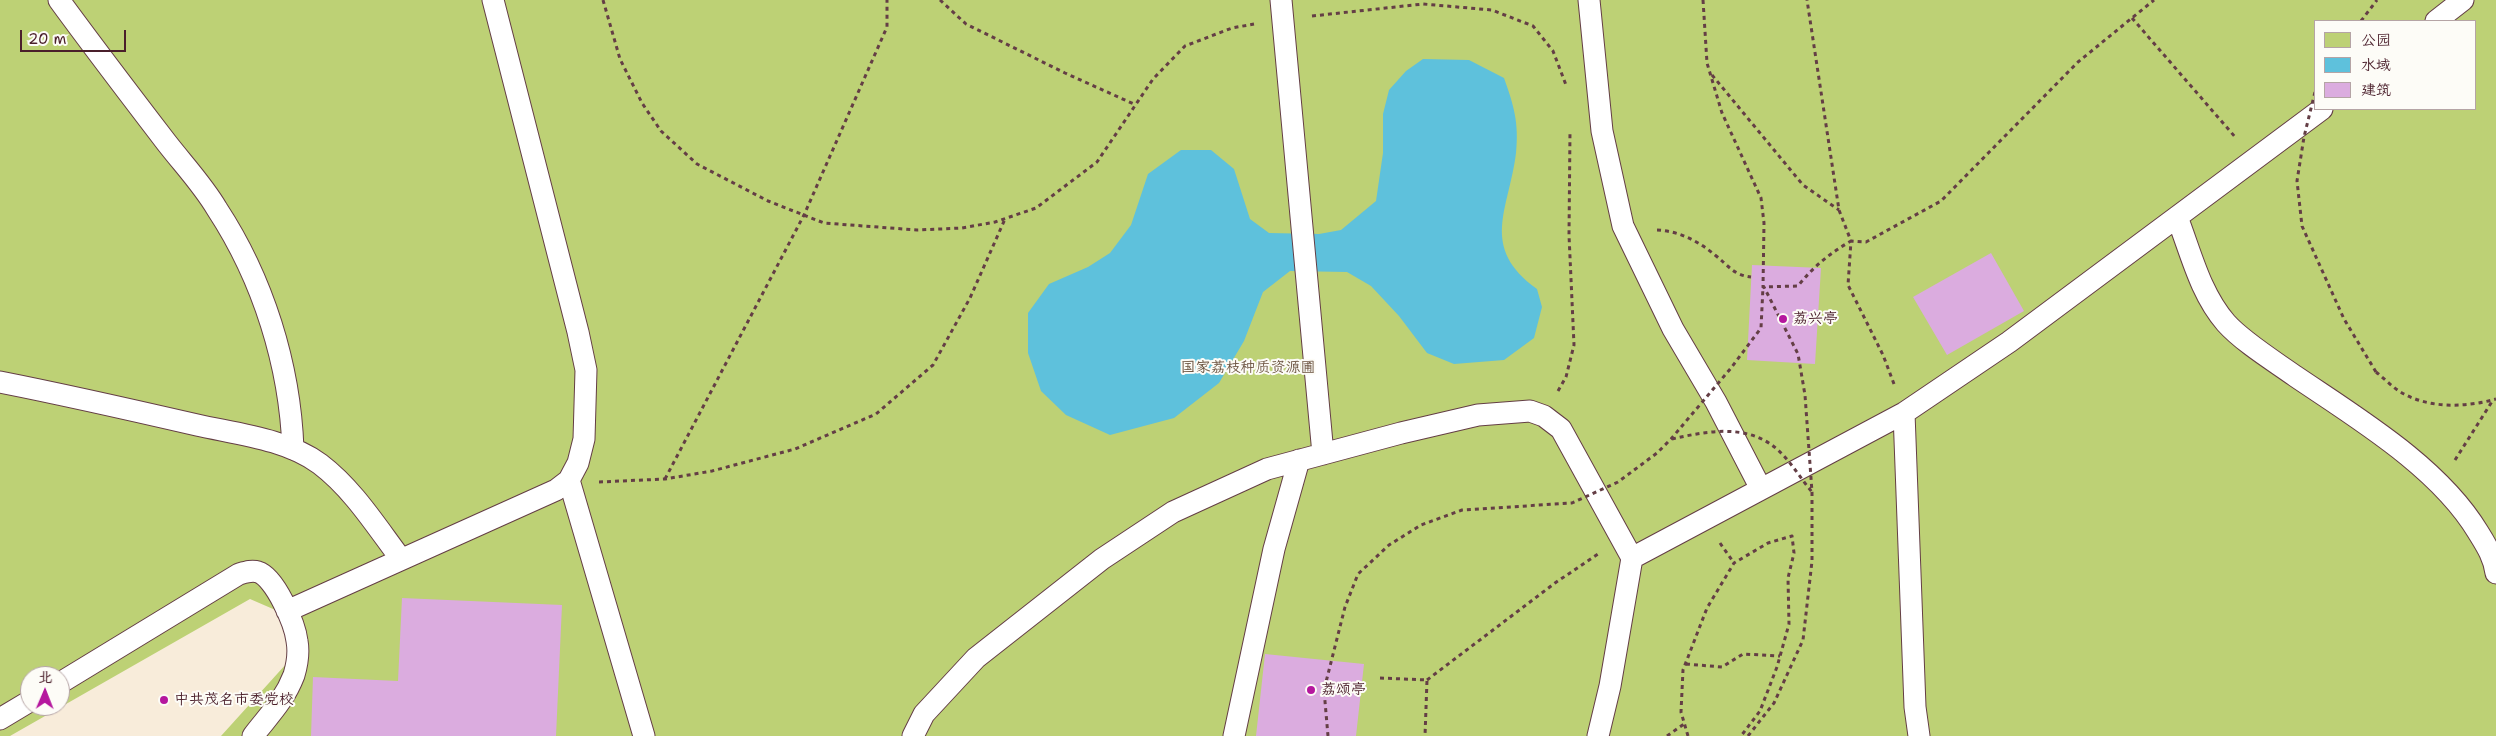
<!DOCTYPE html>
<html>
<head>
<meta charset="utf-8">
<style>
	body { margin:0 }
	#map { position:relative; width:2496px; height:736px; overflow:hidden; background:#f8ecda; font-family:"Shantell Sans","LXGW WenKai TC",sans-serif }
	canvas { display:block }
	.legend { position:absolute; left:2314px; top:20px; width:162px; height:90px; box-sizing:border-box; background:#fdfcf7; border:1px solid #b5a4a5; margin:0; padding:6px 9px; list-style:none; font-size:15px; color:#4a1f2b }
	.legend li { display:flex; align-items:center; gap:10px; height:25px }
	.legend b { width:25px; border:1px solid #b5a4a5 }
	.north { position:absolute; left:20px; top:666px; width:50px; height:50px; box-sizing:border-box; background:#fdfcf7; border:1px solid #b5a4a5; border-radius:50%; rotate:1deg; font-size:14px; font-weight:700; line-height:20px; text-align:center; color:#4a1f2b }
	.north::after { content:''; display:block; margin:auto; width:18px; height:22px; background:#b5179e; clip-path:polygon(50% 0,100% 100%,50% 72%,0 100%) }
	.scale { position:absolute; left:20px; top:30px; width:106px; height:22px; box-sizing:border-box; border:2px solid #4a1f2b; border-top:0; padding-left:6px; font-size:15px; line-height:18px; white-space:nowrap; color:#4a1f2b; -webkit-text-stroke:4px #fdfcf7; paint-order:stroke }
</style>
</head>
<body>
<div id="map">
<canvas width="2496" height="736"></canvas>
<ul class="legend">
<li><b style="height:14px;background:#bdd175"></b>公园</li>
<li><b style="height:14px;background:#5ec1dc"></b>水域</li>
<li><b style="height:14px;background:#dbacdf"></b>建筑</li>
</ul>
<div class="north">北</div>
<div class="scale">20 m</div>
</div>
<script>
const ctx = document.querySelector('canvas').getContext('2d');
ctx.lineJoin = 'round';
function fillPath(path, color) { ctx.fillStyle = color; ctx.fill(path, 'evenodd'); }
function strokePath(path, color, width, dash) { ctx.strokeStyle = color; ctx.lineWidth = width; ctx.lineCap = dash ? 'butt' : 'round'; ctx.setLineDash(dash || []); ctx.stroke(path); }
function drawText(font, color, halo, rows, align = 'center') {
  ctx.font = font + ' "Shantell Sans","LXGW WenKai TC",sans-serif'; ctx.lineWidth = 4; ctx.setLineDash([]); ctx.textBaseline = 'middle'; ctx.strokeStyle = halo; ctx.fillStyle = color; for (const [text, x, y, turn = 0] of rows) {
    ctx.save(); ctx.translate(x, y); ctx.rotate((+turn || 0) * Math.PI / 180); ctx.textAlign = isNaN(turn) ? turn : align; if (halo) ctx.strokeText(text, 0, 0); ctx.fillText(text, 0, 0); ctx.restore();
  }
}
fillPath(new Path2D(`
	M0,0H2496V736H221L287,663L290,639L280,612L250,599L10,736H0ZM2315,21H2475V109H2315ZM30,676H60V706H30Z`), '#bdd175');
fillPath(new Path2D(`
	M1423,59L1469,60L1504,78C1514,106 1519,123 1516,153C1509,210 1479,247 1537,289L1542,307L1534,338L1504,360L1454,364L1427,353L1399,316L1371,286L1347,272L1290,271L1263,292L1244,341L1219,383L1174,418L1110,435L1066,415L1041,391L1028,353V313L1049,284L1088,267L1110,253L1131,225L1148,174L1181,150H1211L1234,169L1250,219L1269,233L1319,234L1341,230L1376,201L1383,153V114L1389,90L1406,71Z`), '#5ec1dc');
fillPath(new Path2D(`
	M1991,253L2024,311L1947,355L1913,297Z
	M1752,265L1821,268L1815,364L1747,360Z
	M402,598L562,605L556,736H311L313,677L398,681Z
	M1265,654L1364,664L1356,736H1256Z`), '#dbacdf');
const lane = new Path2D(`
	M59,0C94,48 130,95 166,142C183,164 203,185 217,209C263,279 290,365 293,449
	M1281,0L1323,454
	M1589,0L1602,131L1623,226L1673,329L1716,402L1761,489
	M2436,21L2463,0
	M2177,217C2191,253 2200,293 2226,323C2243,342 2274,361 2295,376C2357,418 2439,467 2478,532C2486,545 2494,557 2496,573
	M0,382C66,395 132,410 197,425C237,434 286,439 320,464C353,489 376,526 401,559
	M1904,413L1915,707L1919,736
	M569,480L644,736
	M1632,558L1904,413L2009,342L2322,109
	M287,611L556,490L569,480L578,463L584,439L586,370L578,332L493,0
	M60,683L239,574C246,572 252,570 258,572C275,577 295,624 297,641C299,652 297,665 294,675C284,701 269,715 253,736
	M0,719L30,701
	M913,736L924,714L976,658L1102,559L1173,512L1267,469L1401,433L1478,415L1530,411L1544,416L1561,429L1632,558L1610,686L1598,736
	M1234,736L1274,549L1299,460`);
strokePath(lane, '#643e45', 23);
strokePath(new Path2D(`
	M603,0L620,59L642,103L661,131L697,164L768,201L824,223L917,230L962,228L995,222L1036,208L1097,162L1153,79L1185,46L1232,28L1254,24
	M940,0L966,24L1065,73L1136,105
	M1703,0L1707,63L1722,113L1761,198L1764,223L1763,287L1798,286C1813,267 1830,253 1851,241L1839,210L1807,0
	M1312,16L1423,4L1492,10L1533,26L1553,51L1566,85
	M2132,18L2236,138
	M2361,21L2377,0
	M1712,75L1803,185L1839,210
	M1657,230C1679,231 1698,241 1715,255C1728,265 1733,275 1751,277
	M2376,372C2385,379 2394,389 2404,394C2432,409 2467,407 2496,399
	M1894,384L1883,355L1848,285L1851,241L1866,242L1941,201L2078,62L2154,0
	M1558,391L1566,377L1574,345L1569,235L1570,131
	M2455,460L2493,400
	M665,479L804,215L887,27V0
	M599,482L665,479L712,471L795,449L876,414L933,365L970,298L1005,219
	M1720,543L1734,563
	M1686,664L1722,667L1743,654L1780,656
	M1380,678L1427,680L1425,736
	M1427,680L1555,583L1598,554
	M1667,736L1684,724
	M1688,736L1681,712L1683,670L1707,608L1734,563L1768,543L1792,536L1794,553L1788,578L1789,624L1777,667L1760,711L1741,736`), '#643e45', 3, [4, 4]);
strokePath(lane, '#fff', 21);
strokePath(new Path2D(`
	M2315,92L2304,137L2297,181L2302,226L2344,319L2376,372
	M1672,439C1707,431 1748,423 1778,450C1791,462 1801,479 1812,492
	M1328,736L1324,690L1345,607L1358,574L1389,545L1421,525L1462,510L1572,503L1618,482L1657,453L1671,439L1731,368L1761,328L1763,287
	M1748,736L1774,703L1803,640L1812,561V492L1805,395L1798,354L1764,287`), '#643e45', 3, [4, 4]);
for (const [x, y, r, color] of [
	[1783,319,5,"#b5179e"],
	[1311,690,5,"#b5179e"],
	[164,700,5,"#b5179e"]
]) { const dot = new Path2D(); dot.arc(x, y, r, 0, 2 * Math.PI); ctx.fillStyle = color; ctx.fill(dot); strokePath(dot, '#fdfcf7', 2); }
drawText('15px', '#4a1f2b', '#fdfcf7', [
	["荔兴亭",1793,319],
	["荔颂亭",1321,690],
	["中共茂名市委党校",174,700]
], 'left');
drawText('15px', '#6c5441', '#fdfcf7', [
	["国家荔枝种质资源圃",1248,368]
]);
</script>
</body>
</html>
